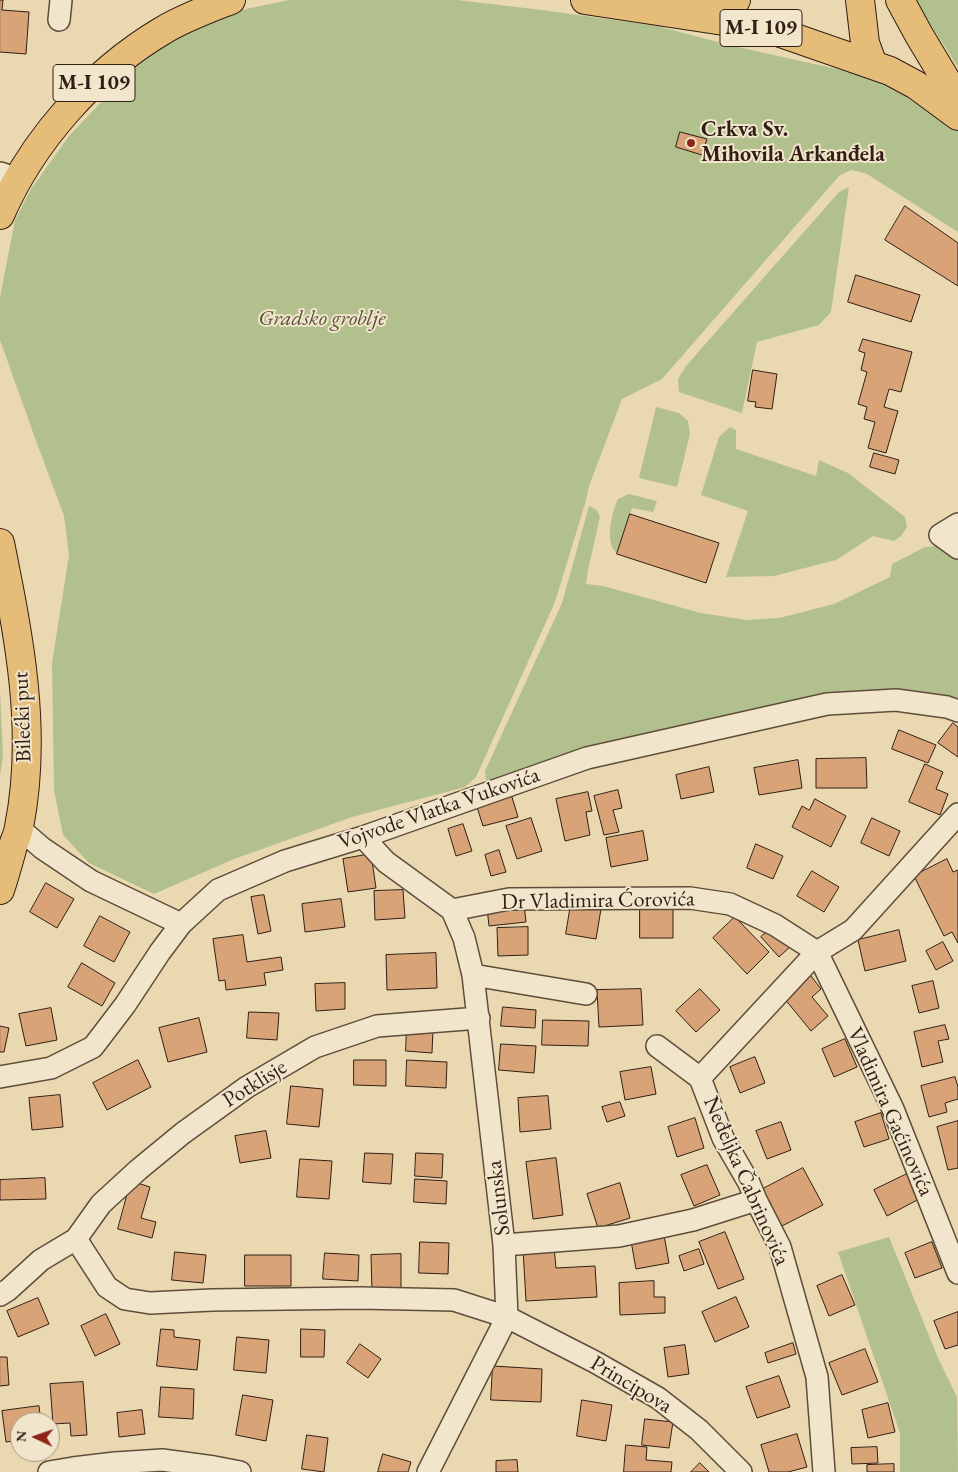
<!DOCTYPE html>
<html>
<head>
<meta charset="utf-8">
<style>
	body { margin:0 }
	#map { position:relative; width:958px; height:1472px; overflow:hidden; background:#ead9b0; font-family:"EB Garamond",serif }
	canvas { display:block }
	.north { position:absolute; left:10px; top:1412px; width:50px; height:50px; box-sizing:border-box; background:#f1e6cc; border:1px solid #a49683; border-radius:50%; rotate:273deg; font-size:14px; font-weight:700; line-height:20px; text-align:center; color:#311e15 }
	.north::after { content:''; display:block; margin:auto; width:18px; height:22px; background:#8f2418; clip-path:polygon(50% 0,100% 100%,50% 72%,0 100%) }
</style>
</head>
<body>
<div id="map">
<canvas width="958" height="1472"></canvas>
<div class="north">N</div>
</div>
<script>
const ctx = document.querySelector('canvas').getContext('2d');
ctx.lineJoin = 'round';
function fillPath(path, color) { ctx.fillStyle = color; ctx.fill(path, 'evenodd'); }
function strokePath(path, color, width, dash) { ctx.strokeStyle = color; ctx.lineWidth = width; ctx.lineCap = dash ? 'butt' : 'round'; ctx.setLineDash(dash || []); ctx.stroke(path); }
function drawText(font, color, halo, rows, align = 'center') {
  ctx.font = font + ' "EB Garamond",serif'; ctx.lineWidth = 4; ctx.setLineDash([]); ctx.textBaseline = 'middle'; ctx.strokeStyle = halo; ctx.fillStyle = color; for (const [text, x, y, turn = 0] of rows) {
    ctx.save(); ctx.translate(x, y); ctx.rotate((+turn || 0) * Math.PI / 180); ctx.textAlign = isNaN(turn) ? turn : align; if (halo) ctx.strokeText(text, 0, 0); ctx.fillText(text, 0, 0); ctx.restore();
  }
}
fillPath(new Path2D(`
	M289,0H457L542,10L657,26L729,45L841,70L897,85L958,126V232L867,174L852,170L840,175L662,379L622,399L589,486L585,504L555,602L476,777L465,787L352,817L234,859L154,894L89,863L63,835L54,790L52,663L69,555L64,516L35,438L0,340V297L15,220L31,189L69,136L138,63L203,22L246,9Z
	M915,0H958V67L916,3Z
	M849,187L831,312L819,325L757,342L742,413L679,392L678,379L686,366L839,192Z
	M656,407L679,413L688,421L690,434L677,487L639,478Z
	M730,427L736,430V449L816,476L819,460L848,473L905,517L907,527L901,536L894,541L873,536L836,560L774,576L726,577L748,511L701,495L719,437Z
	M629,494L657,501L653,512L632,508L617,554C615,551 611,547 611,544C608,530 612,512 618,499Z
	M589,506L597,510L600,517L588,570L586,584L603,586L701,613L747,620L779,618L834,604L890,577L892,564L925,547L944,545L958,555V707L896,696L498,781H486L485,771L562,603Z
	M0,691L3,755L0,776Z
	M889,1237L938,1358L957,1397L958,1472H900V1433L838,1252Z`), '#b2c08e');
const building = new Path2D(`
	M0,0H3L2,10L29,12L26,54L0,52Z
	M680,132L707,139L702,155L676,147Z
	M905,206L958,243V286L885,240Z
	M856,275L920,295L911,322L848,302Z
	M863,339L912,352L901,392L889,389L884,407L898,411L886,453L868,448L875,422L864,419L867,407L858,404L867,372L861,370L865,353L859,351Z
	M753,370L777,374L772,409L755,407L756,402L748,401Z
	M874,453L899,460L895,474L870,467Z
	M630,514L719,543L706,583L617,554Z
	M953,723L958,727V757L938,743Z
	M899,730L936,745L928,763L892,749Z
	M866,758L867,788H816V759Z
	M798,760L802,788L759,795L754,768Z
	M925,764L943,772L936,789L948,794L940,815L909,802Z
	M709,767L714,792L681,799L676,775Z
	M618,790L622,808L613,810L619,832L604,835L594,796Z
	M588,792L592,811L586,812L590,835L565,841L556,799Z
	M512,797L518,817L483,826L477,807Z
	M815,799L846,816L831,847L792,827L802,806L809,810Z
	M531,818L542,851L517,859L506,826Z
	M872,818L900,831L889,856L861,843Z
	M463,824L472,851L456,856L448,829Z
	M643,831L648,860L611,867L606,838Z
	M756,844L783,856L773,879L747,868Z
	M499,850L506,872L491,876L485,855Z
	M371,854L376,888L348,892L343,859Z
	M947,859L953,872L958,870V943L952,932L944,936L914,876Z
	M812,871L839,887L824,912L797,896Z
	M46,883L74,899L57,928L30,912Z
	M403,890L405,918L375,920L374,891Z
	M264,895L271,931L258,934L251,897Z
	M341,899L345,927L305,932L302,904Z
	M524,904L526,922L489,926L487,908Z
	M571,904L601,909L596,939L566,934Z
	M640,904H673V938H640Z
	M100,916L130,932L114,962L84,946Z
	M735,917L769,952L747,974L713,938Z
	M773,926L791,946L779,957L761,937Z
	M528,927V955L498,956L497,928Z
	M899,930L906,961L865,971L858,940Z
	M243,935L247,962L281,957L283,970L264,973L266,985L226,990L225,980L219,981L213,939Z
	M943,942L953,961L936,970L926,951Z
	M436,953L437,988L387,990L386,955Z
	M82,963L115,983L102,1006L68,987Z
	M811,976L821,989L812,997L828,1016L811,1031L784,998Z
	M933,981L939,1008L919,1013L912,986Z
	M345,983V1009L316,1011L315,984Z
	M641,989L643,1025L599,1027L597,990Z
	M700,989L720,1010L696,1032L676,1011Z
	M503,1007L536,1010L535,1028L501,1026Z
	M51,1008L57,1040L26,1046L19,1014Z
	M249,1012L279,1013L277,1040L247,1038Z
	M199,1018L207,1052L168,1062L159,1028Z
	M543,1020L589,1021L588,1046L542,1045Z
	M945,1025L949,1039L938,1041L943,1062L922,1067L914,1032Z
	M0,1026L9,1028L4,1052H0Z
	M407,1027L433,1029L432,1053L406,1051Z
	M845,1039L857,1067L834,1077L822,1049Z
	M501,1044L536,1046L534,1073L499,1070Z
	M755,1057L765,1083L740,1093L730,1067Z
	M138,1060L151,1087L107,1110L93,1083Z
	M354,1060H386V1086L354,1085Z
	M407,1060L447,1062L446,1088L406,1086Z
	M651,1067L656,1094L625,1100L620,1072Z
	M955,1077L958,1087V1099L945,1103L947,1112L929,1117L921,1086Z
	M291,1086L323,1089L319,1127L287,1124Z
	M60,1095L63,1127L32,1130L29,1098Z
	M548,1096L551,1129L520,1132L518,1098Z
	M620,1102L625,1116L607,1122L602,1107Z
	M881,1113L889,1139L864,1147L855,1122Z
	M695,1118L704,1148L677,1157L668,1127Z
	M958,1121V1168L948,1170L937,1127Z
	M781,1122L791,1150L767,1159L756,1131Z
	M266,1131L271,1158L240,1163L235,1136Z
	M365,1153L393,1154L391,1184L363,1182Z
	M416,1153L443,1154L442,1178L415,1176Z
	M556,1158L563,1215L533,1219L526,1162Z
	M300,1159L332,1161L329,1199L297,1197Z
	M707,1165L720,1195L694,1206L681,1175Z
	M803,1168L823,1205L780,1227L761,1190Z
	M909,1173L921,1198L887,1216L874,1190Z
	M45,1178L46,1199L0,1200V1180Z
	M415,1179L447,1181L446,1204L414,1202Z
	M131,1181L150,1187L141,1218L156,1222L152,1238L118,1229Z
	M620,1183L630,1218L598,1228L587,1194Z
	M725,1232L744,1279L718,1289L699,1242Z
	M664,1235L669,1263L636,1269L631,1241Z
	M420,1242L449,1243L448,1274L419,1273Z
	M932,1242L942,1268L915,1278L905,1253Z
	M554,1247L556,1268L595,1266L597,1297L526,1301L523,1249Z
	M699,1249L704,1264L684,1271L679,1256Z
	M175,1252L206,1255L203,1283L172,1280Z
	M325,1253L359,1255L358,1281L323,1279Z
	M401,1254V1291H372L371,1255Z
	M245,1255H291V1286H245Z
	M842,1275L855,1305L829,1316L817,1286Z
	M654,1281V1297H665V1313L620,1315L619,1283Z
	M736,1297L749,1327L715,1342L702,1312Z
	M38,1298L49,1324L18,1337L7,1311Z
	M958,1312V1345L945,1349L934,1321Z
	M106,1314L120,1344L95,1356L81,1326Z
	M161,1329L174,1330V1337L200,1340L197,1370L157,1366Z
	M301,1329L325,1330L324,1357H301Z
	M237,1337L269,1340L266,1373L234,1370Z
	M793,1343L796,1354L768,1363L765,1353Z
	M360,1344L381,1359L368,1378L347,1363Z
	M685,1345L689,1374L668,1377L664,1348Z
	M865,1349L878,1382L842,1395L829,1363Z
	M0,1357H7L9,1385L0,1386Z
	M493,1366L542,1369L541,1402L491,1400Z
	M779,1376L790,1407L757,1418L746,1387Z
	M83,1382L87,1435L71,1436L70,1423L53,1424L50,1384Z
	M161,1387L194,1389L193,1419L159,1417Z
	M243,1395L273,1400L266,1441L236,1435Z
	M582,1400L612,1405L606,1441L577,1436Z
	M888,1403L895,1432L868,1438L862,1410Z
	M39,1406L41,1422H20V1440L6,1442L2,1411Z
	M142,1410L145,1434L119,1437L117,1413Z
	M645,1419L673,1422L669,1448L642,1445Z
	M797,1434L807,1467L788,1472H769L761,1445Z
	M307,1435L328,1438L324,1472L302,1469Z
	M626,1445L647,1447L646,1460L672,1462L671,1472H624Z
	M877,1447L878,1463L852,1464L851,1448Z
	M383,1454L411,1462L408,1472H378Z
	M517,1460L518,1472H496V1461Z
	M700,1463L709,1472H691Z
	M894,1464V1472H867V1465Z`);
fillPath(building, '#d9a378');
strokePath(building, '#311e15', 1);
const minor = new Path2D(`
	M59,20L61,0
	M0,173L18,179
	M958,524L940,535L958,548
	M19,828L42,848L91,881L181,924
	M363,837L386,862L452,910L509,899L690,898L730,904L775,925L817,952
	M817,952L893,1109L958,1273
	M473,975L586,994
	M657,1046L700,1078
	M0,1077L51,1068L93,1047L125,1005L160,952L181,924L218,890L285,861L363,837L587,758L827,704L896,700L947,707L958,711
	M700,1078L723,1138L749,1183L756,1200L780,1247L817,1377L824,1472
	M700,1078L817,952L853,930L958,814
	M76,1239L107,1287L125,1299L150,1303L212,1300L360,1298L454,1300L507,1317L595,1362L658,1398L699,1430L741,1472
	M504,1245L619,1236L693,1220L756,1200
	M0,1295L8,1290L41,1260L76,1239L101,1204L138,1170L183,1133L247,1087L315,1047L377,1026L479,1018
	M49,1472L73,1468L115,1463L162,1460L214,1467L240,1472
	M428,1472L507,1317L504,1245L473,975L464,938L452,910`);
const primary = new Path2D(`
	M585,0L737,23L775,31L890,71L916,85L958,116
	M860,0L865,43L873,65
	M900,0L919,35L958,100
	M691,5L721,4L736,0
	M0,215C32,141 93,72 162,31C183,18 208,9 231,0
	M0,543C19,637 38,732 19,827C18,834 15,839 13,846C9,860 5,875 0,890`);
strokePath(minor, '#5f4d3c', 24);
strokePath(primary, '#311e15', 30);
strokePath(minor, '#f1e6cc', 21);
strokePath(primary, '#e5bc78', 28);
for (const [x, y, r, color] of [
	[691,143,5,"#8f2418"]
]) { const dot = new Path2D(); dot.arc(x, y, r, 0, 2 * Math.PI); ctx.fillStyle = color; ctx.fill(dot); strokePath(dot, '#f1e6cc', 2); }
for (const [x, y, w] of [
	[761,28,82],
	[94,83,82]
]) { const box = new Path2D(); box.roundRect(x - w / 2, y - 18.5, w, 37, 4); ctx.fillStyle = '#f1e6cc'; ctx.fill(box); strokePath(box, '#311e15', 1); }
drawText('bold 21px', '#311e15', null, [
	["M-I 109",761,28],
	["M-I 109",94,83]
]);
drawText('bold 22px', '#311e15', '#f1e6cc', [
	["Crkva Sv.",701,130],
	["Mihovila Arkanđela",701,155]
], 'left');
drawText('italic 22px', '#584f39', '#f1e6cc', [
	["Gradsko groblje",322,319]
]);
drawText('22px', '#311e15', '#f1e6cc', [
	["Bilećki put",23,717,-92],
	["Vojvode Vlatka Vukovića",439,809,-19],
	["Dr Vladimira Ćorovića",598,901,-1],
	["Potklisje",255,1084,-32],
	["Vladimira Gaćinovića",890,1112,66],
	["Neđeljka Čabrinovića",746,1181,66],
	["Solunska",499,1198,-97],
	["Principova",631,1385,31]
]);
</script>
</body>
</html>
